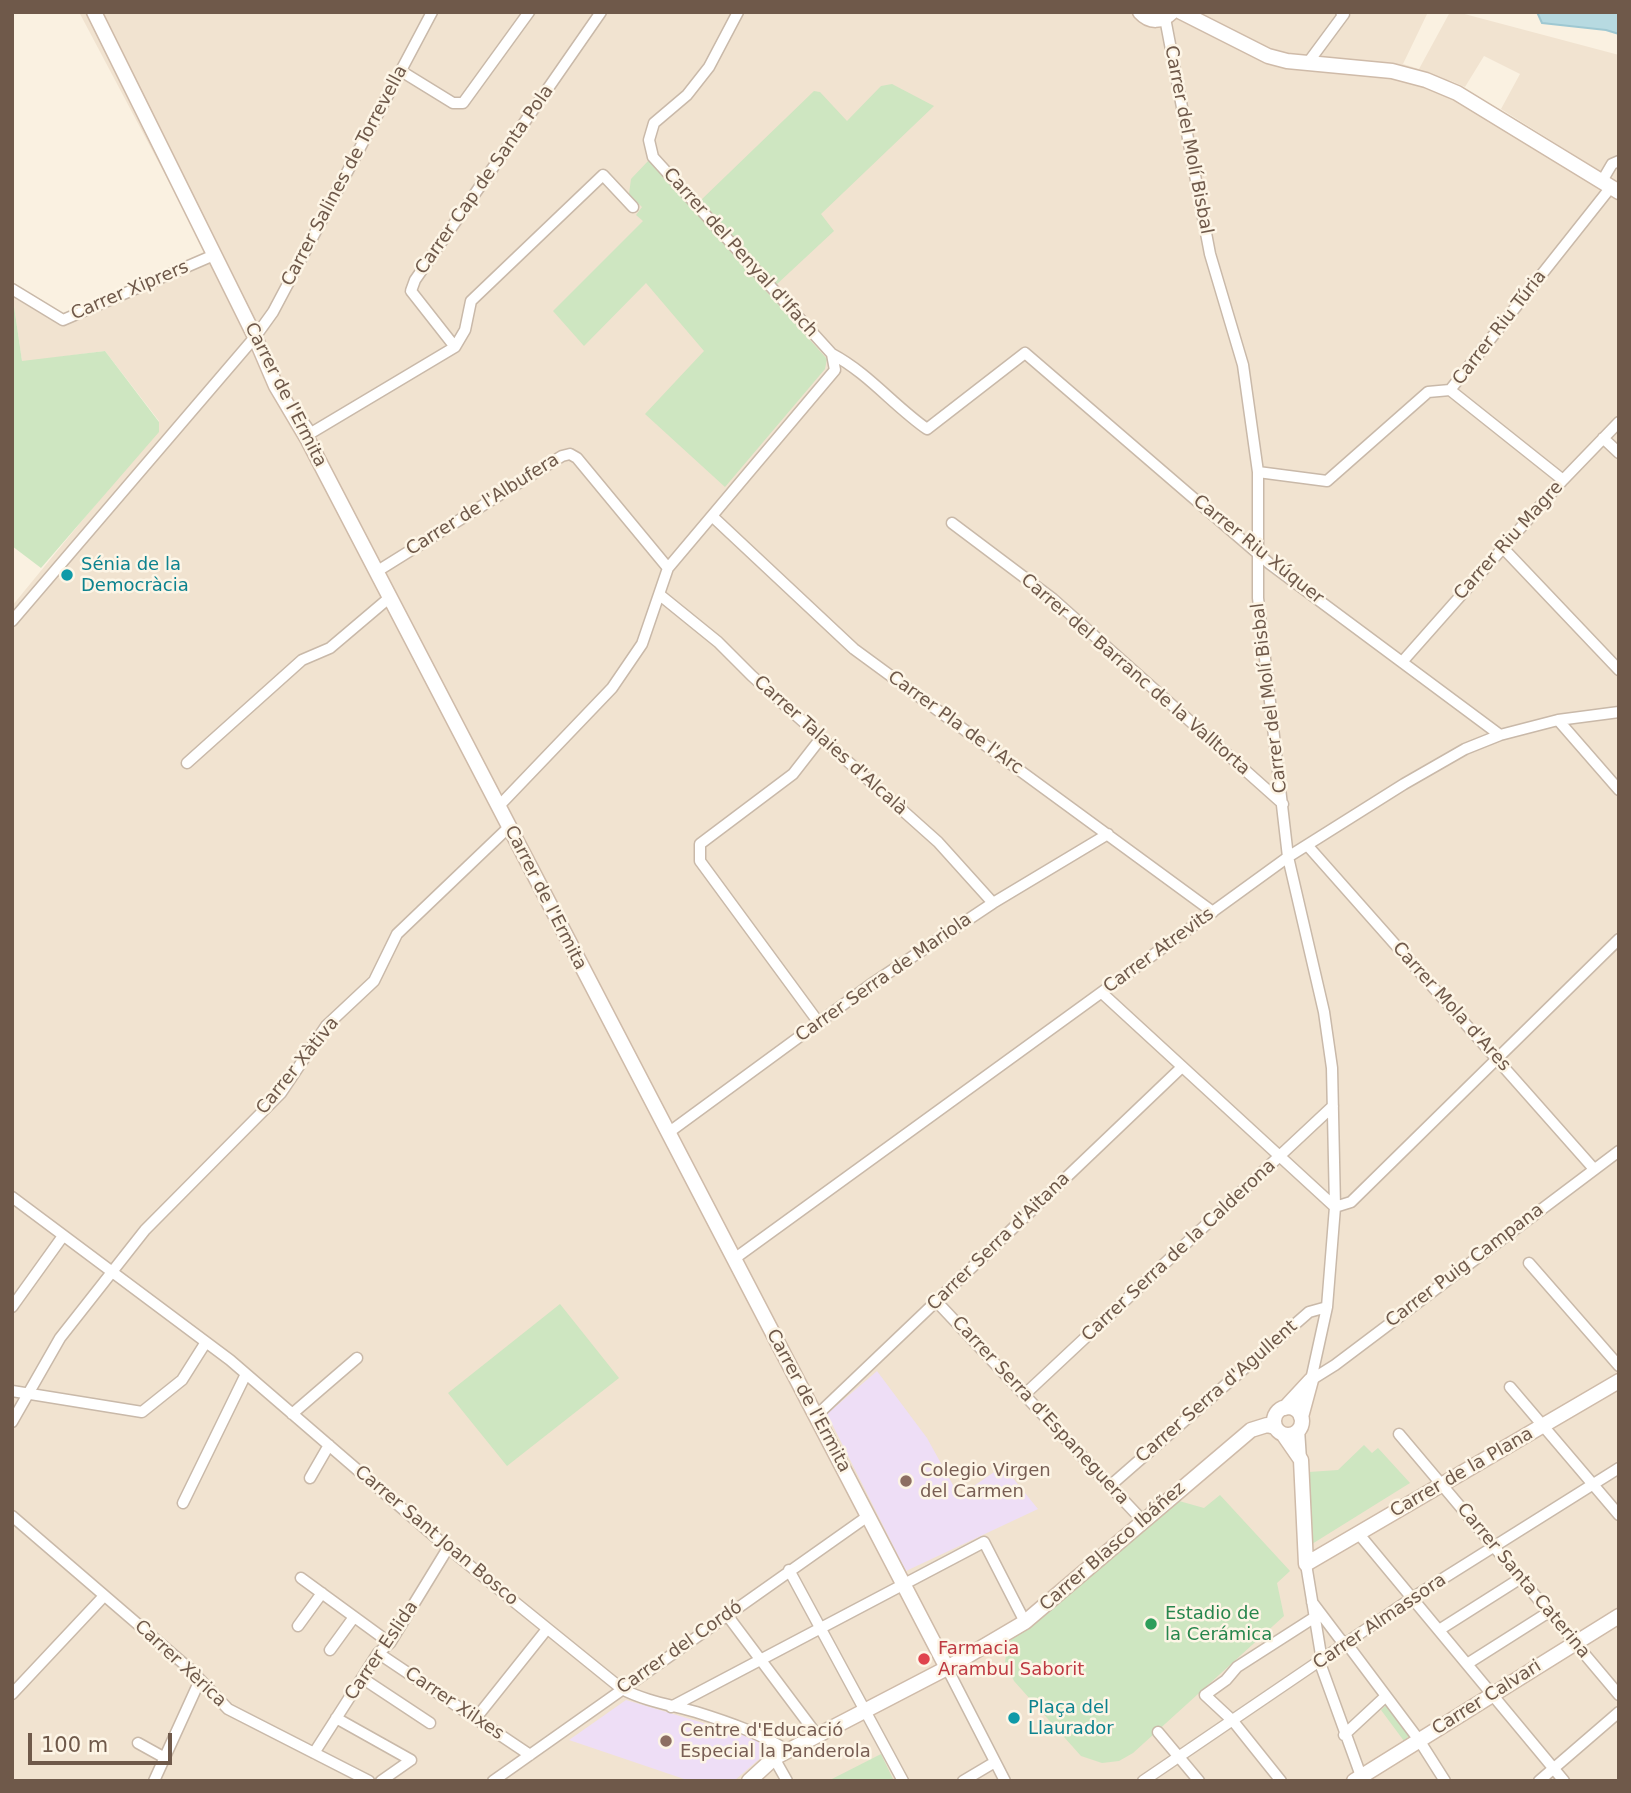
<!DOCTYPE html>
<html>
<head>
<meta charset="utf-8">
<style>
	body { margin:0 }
	#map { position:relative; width:1631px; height:1793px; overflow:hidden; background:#faf1e1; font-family:"DejaVu Sans",sans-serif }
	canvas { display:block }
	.frame { position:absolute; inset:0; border:14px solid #6f594a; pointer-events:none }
	.scale { position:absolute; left:28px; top:1733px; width:144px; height:32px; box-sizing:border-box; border:4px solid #6f594a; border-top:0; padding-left:9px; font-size:21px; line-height:24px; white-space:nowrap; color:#6f594a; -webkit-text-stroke:5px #fdf5e6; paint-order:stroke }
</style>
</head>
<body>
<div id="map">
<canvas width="1631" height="1793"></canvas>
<div class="frame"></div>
<div class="scale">100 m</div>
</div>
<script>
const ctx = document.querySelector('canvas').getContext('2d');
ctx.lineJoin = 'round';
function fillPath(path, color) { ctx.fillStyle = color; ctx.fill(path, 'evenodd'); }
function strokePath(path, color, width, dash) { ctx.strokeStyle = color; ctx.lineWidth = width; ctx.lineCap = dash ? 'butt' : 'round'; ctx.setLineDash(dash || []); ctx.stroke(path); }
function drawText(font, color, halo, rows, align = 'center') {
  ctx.font = font + ' "DejaVu Sans",sans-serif'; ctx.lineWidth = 5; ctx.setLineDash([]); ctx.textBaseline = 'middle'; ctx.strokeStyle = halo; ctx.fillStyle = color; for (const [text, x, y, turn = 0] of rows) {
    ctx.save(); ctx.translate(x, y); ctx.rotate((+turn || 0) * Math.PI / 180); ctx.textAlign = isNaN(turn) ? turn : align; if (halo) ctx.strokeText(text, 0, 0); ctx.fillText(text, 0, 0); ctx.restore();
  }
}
fillPath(new Path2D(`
	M79,12H1428L1403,64L1419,69L1450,12H1457L1619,55V183L1501,109L1520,74L1484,56L1465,87L1449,80L1619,196V1781H12V606L159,427V421L105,351L22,362L14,306H12V292L63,317L206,252Z`), '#f1e3d0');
fillPath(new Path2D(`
	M877,1371L927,1438L959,1496L1003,1466L1038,1509L906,1571L827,1414Z
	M626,1700L764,1741L765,1754L734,1781H690L569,1740Z`), '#eedef6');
fillPath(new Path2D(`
	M892,84L934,106L821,214L834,231L776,285L700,201L814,91L820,92L847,121L881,86Z
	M649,160L827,359L825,369L725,487L645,414L704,351L646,283L584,346L553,311L643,221L636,215L642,207L629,194L631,179Z
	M12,306H14L22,361L105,351L159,422V432L41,568L12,546Z
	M560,1304L619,1378L507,1466L448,1393Z
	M1364,1445L1372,1453L1378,1448L1410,1483L1312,1544L1309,1472L1338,1470Z
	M1220,1495L1290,1571L1277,1583L1284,1616L1133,1753L1119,1761L1102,1763L1081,1756L1014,1681L1005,1663L1007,1646L1017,1632L1172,1499L1204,1508Z
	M1387,1704L1409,1736L1404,1741L1381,1710Z
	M881,1754L894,1781H828Z`), '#cee6c1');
const water = new Path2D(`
	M1537,12H1619V34L1606,30L1542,23Z`);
fillPath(water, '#b7dae1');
strokePath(water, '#9ec8d2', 2);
const street = new Path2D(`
	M738,12L709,67L687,95L654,123L649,140L653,157L832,354C868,373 894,406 927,429L1025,353L1270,564L1500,735
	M1165,18L1210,254L1243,365L1258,472V598L1288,857L1324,1012L1332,1068L1335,1207L1327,1307L1311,1380
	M1307,64L1344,14L1341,12
	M401,71L453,103H463L529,12
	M1602,181L1612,164L1619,161
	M12,289L63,320L214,255
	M455,347L411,291L415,280L601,12
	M1450,390L1563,480
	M304,423L311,433L455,347L465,330L471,301L603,175L633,207
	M1603,438L1619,453
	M1258,472L1327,481L1428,392L1450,390L1611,187
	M712,516L854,649L1213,912
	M952,523L1053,599L1283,804
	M1503,548L1619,670
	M376,572L562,456L570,454L577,458L668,568
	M660,595L718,642L752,676L938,842L993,903
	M12,621L255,337L273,312L432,12
	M1402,662L1563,480L1619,422
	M1558,720L1619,790
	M187,763L302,660L330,648L389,598
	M498,807L612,688L642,644L668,568L835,370L832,354
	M1307,845L1594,1169
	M1102,993L1335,1207L1351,1202L1619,939
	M819,1023L700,861V844L793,774L821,738
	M668,1133L870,985L993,903L1108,834
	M12,1197L230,1360L448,1548L622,1689C645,1701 671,1705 696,1712C728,1722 760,1733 788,1751
	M734,1259L1288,857L1404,784L1465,749L1500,735L1558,720L1619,712
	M1529,1263L1619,1366
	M937,1302L1143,1521
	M12,1307L63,1236
	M1311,1380L1335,1365L1619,1151
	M1510,1387L1619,1515
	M12,1391L142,1412L182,1380L206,1342
	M1024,1395L1333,1106
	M292,1414L357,1358
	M816,1416L1182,1067
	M12,1422L60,1338L145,1230L281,1093L326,1026L374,981L397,934L509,827
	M1299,1429L1301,1460
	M1399,1434L1619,1695
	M310,1478L329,1445
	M1111,1485L1309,1312L1327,1307
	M183,1503L246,1374
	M12,1516L191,1670L228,1709L369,1781
	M1358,1533L1564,1781
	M1306,1564L1322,1661
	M789,1570L903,1781
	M301,1578L390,1643
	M1312,1602L1340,1639L1347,1644L1419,1740L1445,1781
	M727,1615L817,1735
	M298,1626L322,1593
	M1439,1630L1521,1578
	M330,1650L354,1617
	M378,1653L530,1755
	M1320,1663L1361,1776
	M1467,1664L1549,1612
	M947,1668L1005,1781
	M362,1678L430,1723
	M12,1694L104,1596
	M671,1707L984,1542L1025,1622
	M336,1718L411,1760L381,1781
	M476,1718L547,1629
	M1158,1732L1199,1781
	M1344,1735L1386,1696
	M138,1743L165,1758
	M314,1753L378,1653L390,1643L448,1548
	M774,1758L787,1781
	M154,1781L200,1680
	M493,1781L868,1516
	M963,1781L995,1762
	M1143,1781L1412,1598L1619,1468
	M1281,1781L1233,1721L1205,1695L1226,1680L1237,1667L1315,1617
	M1539,1781L1619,1712`);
const secondary = new Path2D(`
	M94,12L255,337L276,386L308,440L947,1668
	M1140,12C1150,23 1162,22 1172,12
	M1181,12L1268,56L1287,61L1392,71L1426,80L1457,93L1619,192
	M1274 1421a14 14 0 1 1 28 0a14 14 0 1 1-28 0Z
	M1285,1408L1311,1380L1301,1417
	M1283,1434L1301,1460L1306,1564L1619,1381
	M749,1781L774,1758L947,1668L1025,1622L1251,1430L1267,1425L1275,1427
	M1354,1781L1619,1616`);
strokePath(street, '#c9b9a9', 13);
strokePath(secondary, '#cfbba9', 17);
strokePath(street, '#fff', 10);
strokePath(secondary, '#fff', 14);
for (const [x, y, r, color] of [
	[67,575,7,"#0f9aa8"],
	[906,1481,7,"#8d6e63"],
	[1151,1624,7,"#2e9e5b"],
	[924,1659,7,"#e0444e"],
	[1014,1718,7,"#0f9aa8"],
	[666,1741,7,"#8d6e63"]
]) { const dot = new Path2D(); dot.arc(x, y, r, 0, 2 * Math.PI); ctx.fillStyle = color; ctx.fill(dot); strokePath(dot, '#fdf5e6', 2.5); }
drawText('18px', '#6f594a', '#fdf5e6', [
	["Carrer del Molí Bisbal",1188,140,79],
	["Carrer Salines de Torrevella",345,176,-62],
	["Carrer Cap de Santa Pola",485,180,-55],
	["Carrer del Penyal d'Ifach",740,253,48],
	["Carrer Xiprers",130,291,-23],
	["Carrer Riu Túria",1500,328,-52],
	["Carrer de l'Ermita",285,395,63],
	["Carrer de l'Albufera",483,505,-32],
	["Carrer Riu Magre",1509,541,-48],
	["Carrer Riu Xúquer",1258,550,39],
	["Carrer del Barranc de la Valltorta",1135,675,41],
	["Carrer del Molí Bisbal",1270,698,-97],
	["Carrer Pla de l'Arc",955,723,36],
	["Carrer Talaies d'Alcalà",830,746,42],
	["Carrer de l'Ermita",545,898,63],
	["Carrer Atrevits",1159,951,-36],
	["Carrer Serra de Mariola",884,978,-35],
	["Carrer Mola d'Ares",1451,1007,48],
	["Carrer Xàtiva",298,1066,-51],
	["Carrer Serra d'Aitana",999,1242,-44],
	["Carrer Serra de la Calderona",1179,1251,-43],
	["Carrer Puig Campana",1465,1266,-37],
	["Carrer Serra d'Agullent",1217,1392,-41],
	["Carrer de l'Ermita",808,1401,62],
	["Carrer Serra d'Espaneguera",1040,1411,47],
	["Carrer de la Plana",1462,1473,-30],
	["Carrer Sant Joan Bosco",436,1536,40],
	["Carrer Blasco Ibáñez",1113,1547,-41],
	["Carrer Santa Caterina",1523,1581,50],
	["Carrer Almassora",1380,1622,-34],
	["Carrer del Cordó",680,1648,-35],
	["Carrer Eslida",382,1651,-56],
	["Carrer Xèrica",180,1664,43],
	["Carrer Calvari",1487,1698,-32],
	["Carrer Xilxes",454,1704,34]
]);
drawText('18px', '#0d838f', '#fdf5e6', [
	["Sénia de la",81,565],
	["Democràcia",81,586],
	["Plaça del",1028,1708],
	["Llaurador",1028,1729]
], 'left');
drawText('18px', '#785e54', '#fdf5e6', [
	["Colegio Virgen",920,1471],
	["del Carmen",920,1492],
	["Centre d'Educació",680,1731],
	["Especial la Panderola",680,1752]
], 'left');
drawText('18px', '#27864d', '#fdf5e6', [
	["Estadio de",1165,1614],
	["la Cerámica",1165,1635]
], 'left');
drawText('18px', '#be3a42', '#fdf5e6', [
	["Farmacia",938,1649],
	["Arambul Saborit",938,1670]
], 'left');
</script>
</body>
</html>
